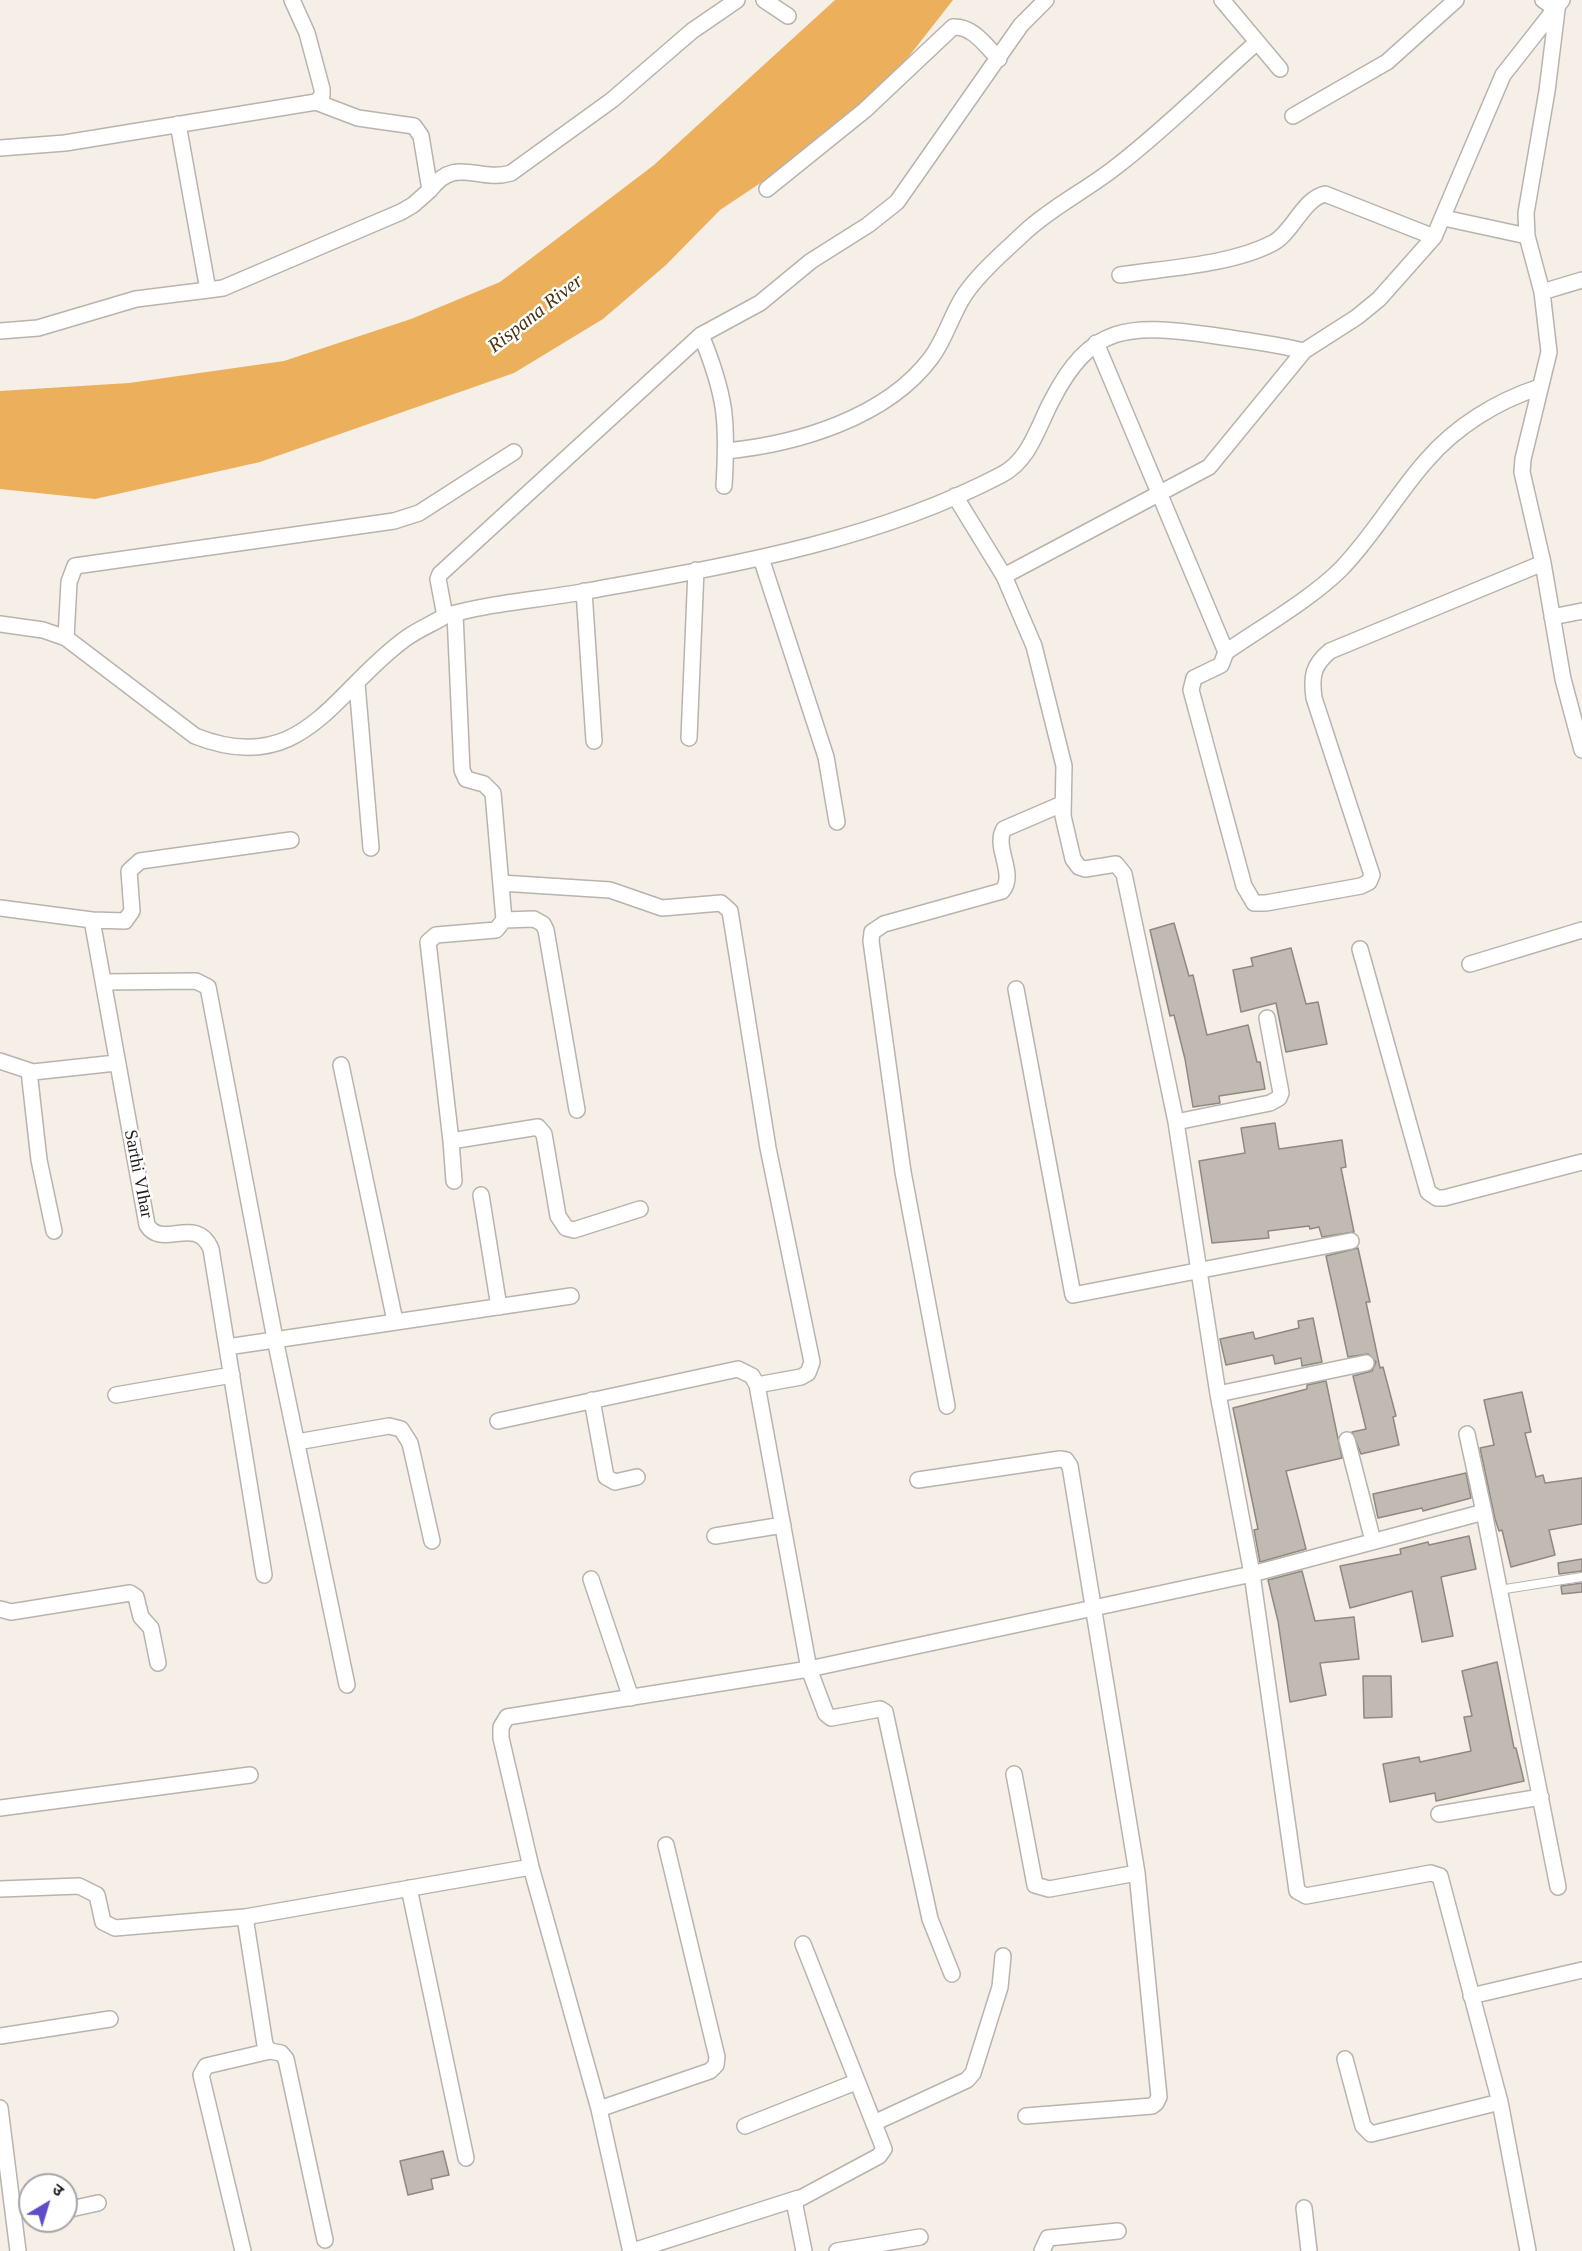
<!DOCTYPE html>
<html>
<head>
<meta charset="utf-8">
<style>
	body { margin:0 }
	#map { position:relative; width:1582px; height:2251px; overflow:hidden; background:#f5efe8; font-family:"Times New Roman","Noto Sans Devanagari",serif }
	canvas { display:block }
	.north { position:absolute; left:18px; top:2173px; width:60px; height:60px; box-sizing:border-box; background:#fff; border:2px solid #a6a5a4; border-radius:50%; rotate:38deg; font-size:16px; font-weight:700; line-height:24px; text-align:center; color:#201e1c }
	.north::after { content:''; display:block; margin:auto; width:21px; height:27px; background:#5c4ec6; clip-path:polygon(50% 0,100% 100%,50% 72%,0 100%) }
</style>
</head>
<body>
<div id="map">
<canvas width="1582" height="2251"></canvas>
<div class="north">उ</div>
</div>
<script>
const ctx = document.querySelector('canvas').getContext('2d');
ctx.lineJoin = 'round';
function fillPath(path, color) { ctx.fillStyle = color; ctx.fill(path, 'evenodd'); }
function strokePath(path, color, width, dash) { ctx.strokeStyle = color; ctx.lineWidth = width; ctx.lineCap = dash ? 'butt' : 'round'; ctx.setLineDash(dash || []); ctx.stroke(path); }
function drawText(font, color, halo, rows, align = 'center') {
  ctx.font = font + ' "Times New Roman",serif'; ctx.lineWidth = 5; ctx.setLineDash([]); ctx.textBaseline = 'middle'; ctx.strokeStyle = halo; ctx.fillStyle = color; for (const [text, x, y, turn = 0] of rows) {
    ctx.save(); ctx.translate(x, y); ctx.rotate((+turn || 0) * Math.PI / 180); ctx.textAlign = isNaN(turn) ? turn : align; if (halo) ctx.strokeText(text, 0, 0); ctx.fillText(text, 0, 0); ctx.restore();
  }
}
fillPath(new Path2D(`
	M835,0H953L892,78L833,129L777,172L720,210L666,265L603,319L514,373L260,462L95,499L0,489V391L129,383L284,361L411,319L500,282L654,165Z`), '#ecaf5b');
const building = new Path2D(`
	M1174,923L1189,976L1193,975L1207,1035L1248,1025L1257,1062H1260L1265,1089L1219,1096L1220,1103L1193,1107L1185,1059L1174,1015L1170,1016L1150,930Z
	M1291,948L1306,1004L1318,1002L1327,1044L1286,1052L1276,1003L1241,1012L1233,970L1253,966L1251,958Z
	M1275,1123L1279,1149L1342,1140L1346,1167L1341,1168L1354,1232L1322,1237L1319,1227L1310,1229L1309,1226L1268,1231L1269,1238L1212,1243L1199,1161L1245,1153L1241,1128Z
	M1358,1248L1370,1302H1366L1380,1368L1383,1367L1396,1416L1393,1417L1399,1445L1361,1454L1352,1432L1366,1429L1353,1376L1372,1371L1376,1362L1368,1354L1348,1357L1326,1256Z
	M1313,1318L1322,1362L1302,1366L1301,1358L1275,1364L1273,1355L1226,1365L1220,1339L1253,1332L1255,1339L1299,1328L1298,1321Z
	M1326,1381L1342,1458L1286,1471L1306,1549L1260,1562L1254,1530L1258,1529L1233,1408L1307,1389V1385Z
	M1522,1392L1531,1432L1525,1433L1536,1477L1543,1475L1545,1483L1582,1478V1524L1549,1530L1555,1555L1511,1567L1502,1530L1499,1531L1495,1519L1480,1448L1494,1445L1484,1400Z
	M1466,1473L1471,1498L1423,1511L1422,1508L1378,1518L1373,1494Z
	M1469,1536L1476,1569L1441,1577L1453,1636L1422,1642L1412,1591L1350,1608L1340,1566L1401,1554L1400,1549L1428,1542L1429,1545Z
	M1582,1559V1571L1559,1574L1558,1563Z
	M1302,1571L1315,1621L1354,1617L1359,1659L1320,1663L1326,1695L1290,1702L1278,1621L1268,1580Z
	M1582,1583V1592L1562,1594L1561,1586Z
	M1497,1662L1514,1748H1516L1524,1781L1436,1801L1435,1793L1390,1802L1383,1764L1419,1757L1420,1762L1471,1751L1464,1717L1472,1716L1462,1671Z
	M1363,1676H1391L1392,1717L1364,1718Z
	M443,2151L449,2175L431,2179L433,2189L408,2195L400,2161Z`);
fillPath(building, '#c0bab3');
strokePath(building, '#8e8982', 1.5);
const service = new Path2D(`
	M1499,1590L1582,1577`);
const minor = new Path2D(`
	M764,0L788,16
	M1222,0L1280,69
	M1543,0L1557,10L1547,91L1526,213L1527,236L1542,292L1549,352L1523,459L1522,472L1543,563L1563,679L1582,750
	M1293,116L1387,62L1456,0
	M178,124L208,290L223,288L401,212L413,205L430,190L421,136L414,126L358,118L316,102
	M0,148L65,143L316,102L322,96V89L307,33L292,0
	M767,189L865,110L953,27C973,26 985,45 999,59
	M430,190C456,155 478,183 511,173L612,100L692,31L737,0
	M1444,218L1527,236
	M1120,275C1167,268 1231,265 1273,243C1293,232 1303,199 1325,194L1434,237
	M1542,292L1582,280
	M0,331L38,328L136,299L208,290
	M701,335C726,396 728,421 724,486
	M1096,343L1226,652L1221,665L1194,678L1191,690L1244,886L1254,903H1266L1361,886L1369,882L1372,875L1314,698C1311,676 1313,665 1330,651L1543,563
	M726,451C797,444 886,418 931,358C946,338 951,315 965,294C981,271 1004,252 1025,232C1053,206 1087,190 1117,166C1165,129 1210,84 1256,43
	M955,496L1004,576L1034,646L1064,766L1063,816L1073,859L1079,867L1085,869L1116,864L1124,874L1176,1122L1218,1394L1252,1574L1297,1891L1306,1896L1431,1873L1440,1876L1500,2102L1528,2251
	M761,558L826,757L837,822
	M1004,576L1209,467L1304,351
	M584,591L594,741
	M445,616L438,579L440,574L701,335L760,303L811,261L868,225L897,202L1021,25L1046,0
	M1552,617L1582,611
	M0,624L43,630L66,638L195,736C303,779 333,691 405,639C417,630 432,624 445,616C489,603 537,600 582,592C724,566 871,543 1001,475C1029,461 1037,429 1051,402C1091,323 1129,324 1210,335C1241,340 1273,343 1304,351L1357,317L1379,299L1434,237L1503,75L1562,0
	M66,638L69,582L75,566L394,521L419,513L514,452
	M1226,652C1262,627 1311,599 1341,569C1373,536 1396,495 1426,461C1456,426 1497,401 1540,387
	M357,684L371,848
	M689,738L696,570
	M501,883L610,890L662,908L721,903L730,911L768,1148L812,1362L808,1373L801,1377L757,1385
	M0,908L92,920L147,1225C162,1250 196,1214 211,1249L264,1575
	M92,920L125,921L132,911L129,871L140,861L291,840
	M504,920L534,919L543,924L546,930L577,1110
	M1360,949L1428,1192L1437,1198H1444L1582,1162
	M1470,964L1582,930
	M104,982L196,981L208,987L275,1339L347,1685
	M1016,989L1073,1295L1351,1241
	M0,1061L33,1072L116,1063
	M341,1065L395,1321
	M29,1071L39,1160L54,1231
	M1176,1122L1270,1103L1279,1098L1281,1093L1267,1018
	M451,1141L428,942L436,935L496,930L504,920L493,793L484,784L466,779L462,770L455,614
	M454,1181L451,1141L538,1127L544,1134L558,1216L566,1228L574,1230L640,1209
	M481,1195L499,1307
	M227,1347L571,1296
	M1218,1394L1366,1363
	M116,1395L232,1375
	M592,1400L606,1477L615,1482L637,1477
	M947,1406L903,1172L871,941L872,932L884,924L1002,891C1017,874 993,847 1004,829L1062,804
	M498,1421L738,1369L752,1376L757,1385L809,1669L826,1714L831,1718L880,1709L885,1712L930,1919L952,1974
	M1467,1434L1484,1512
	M1347,1440L1373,1541
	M297,1442L389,1426L401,1429L410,1443L432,1541
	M918,1480L1060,1459L1066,1460L1070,1466L1137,1873L1159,2097L1156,2103L1152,2106L1026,2116
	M715,1536L783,1525
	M591,1579L631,1698
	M0,1609L11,1612L130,1593L136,1597L141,1617L151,1628L158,1663
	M1014,1774L1035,1885L1049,1889L1137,1873
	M0,1808L250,1775
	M1439,1814L1541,1797
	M409,1888L466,2158
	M0,1889L79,1886L97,1895L103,1922L115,1928L245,1917L531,1867
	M245,1917L265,2045L270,2051L281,2053L286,2059L325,2240
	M803,1944L884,2149L879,2156L797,2200L795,2206L804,2251
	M1471,1996L1582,1970
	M0,2036L110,2019
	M1345,2059L1363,2126L1371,2134L1500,2102
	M0,2108L18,2251
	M599,2109L710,2071L716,2065L717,2057L666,1845
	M876,2122L967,2080L973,2073L1000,1987L1003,1956
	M745,2126L856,2082
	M799,2198L636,2250L630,2248L599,2109L531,1867L501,1738V1727L507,1717L809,1669L1252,1574L1484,1512L1558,1887
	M1304,2208L1309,2251
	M66,2210L98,2203
	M243,2251L201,2075L206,2066L270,2051
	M837,2251L920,2237
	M1042,2251L1048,2238L1118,2231`);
strokePath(service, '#b8b3ac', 10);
strokePath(minor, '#b8b3ac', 18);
strokePath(service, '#fff', 8);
strokePath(minor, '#fff', 15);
drawText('18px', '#201e1c', '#fff', [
	["Sarthi VIhar",138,1174,79]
]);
drawText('italic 20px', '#4b320e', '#fff', [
	["Rispana River",536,314,-38]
]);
</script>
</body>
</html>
